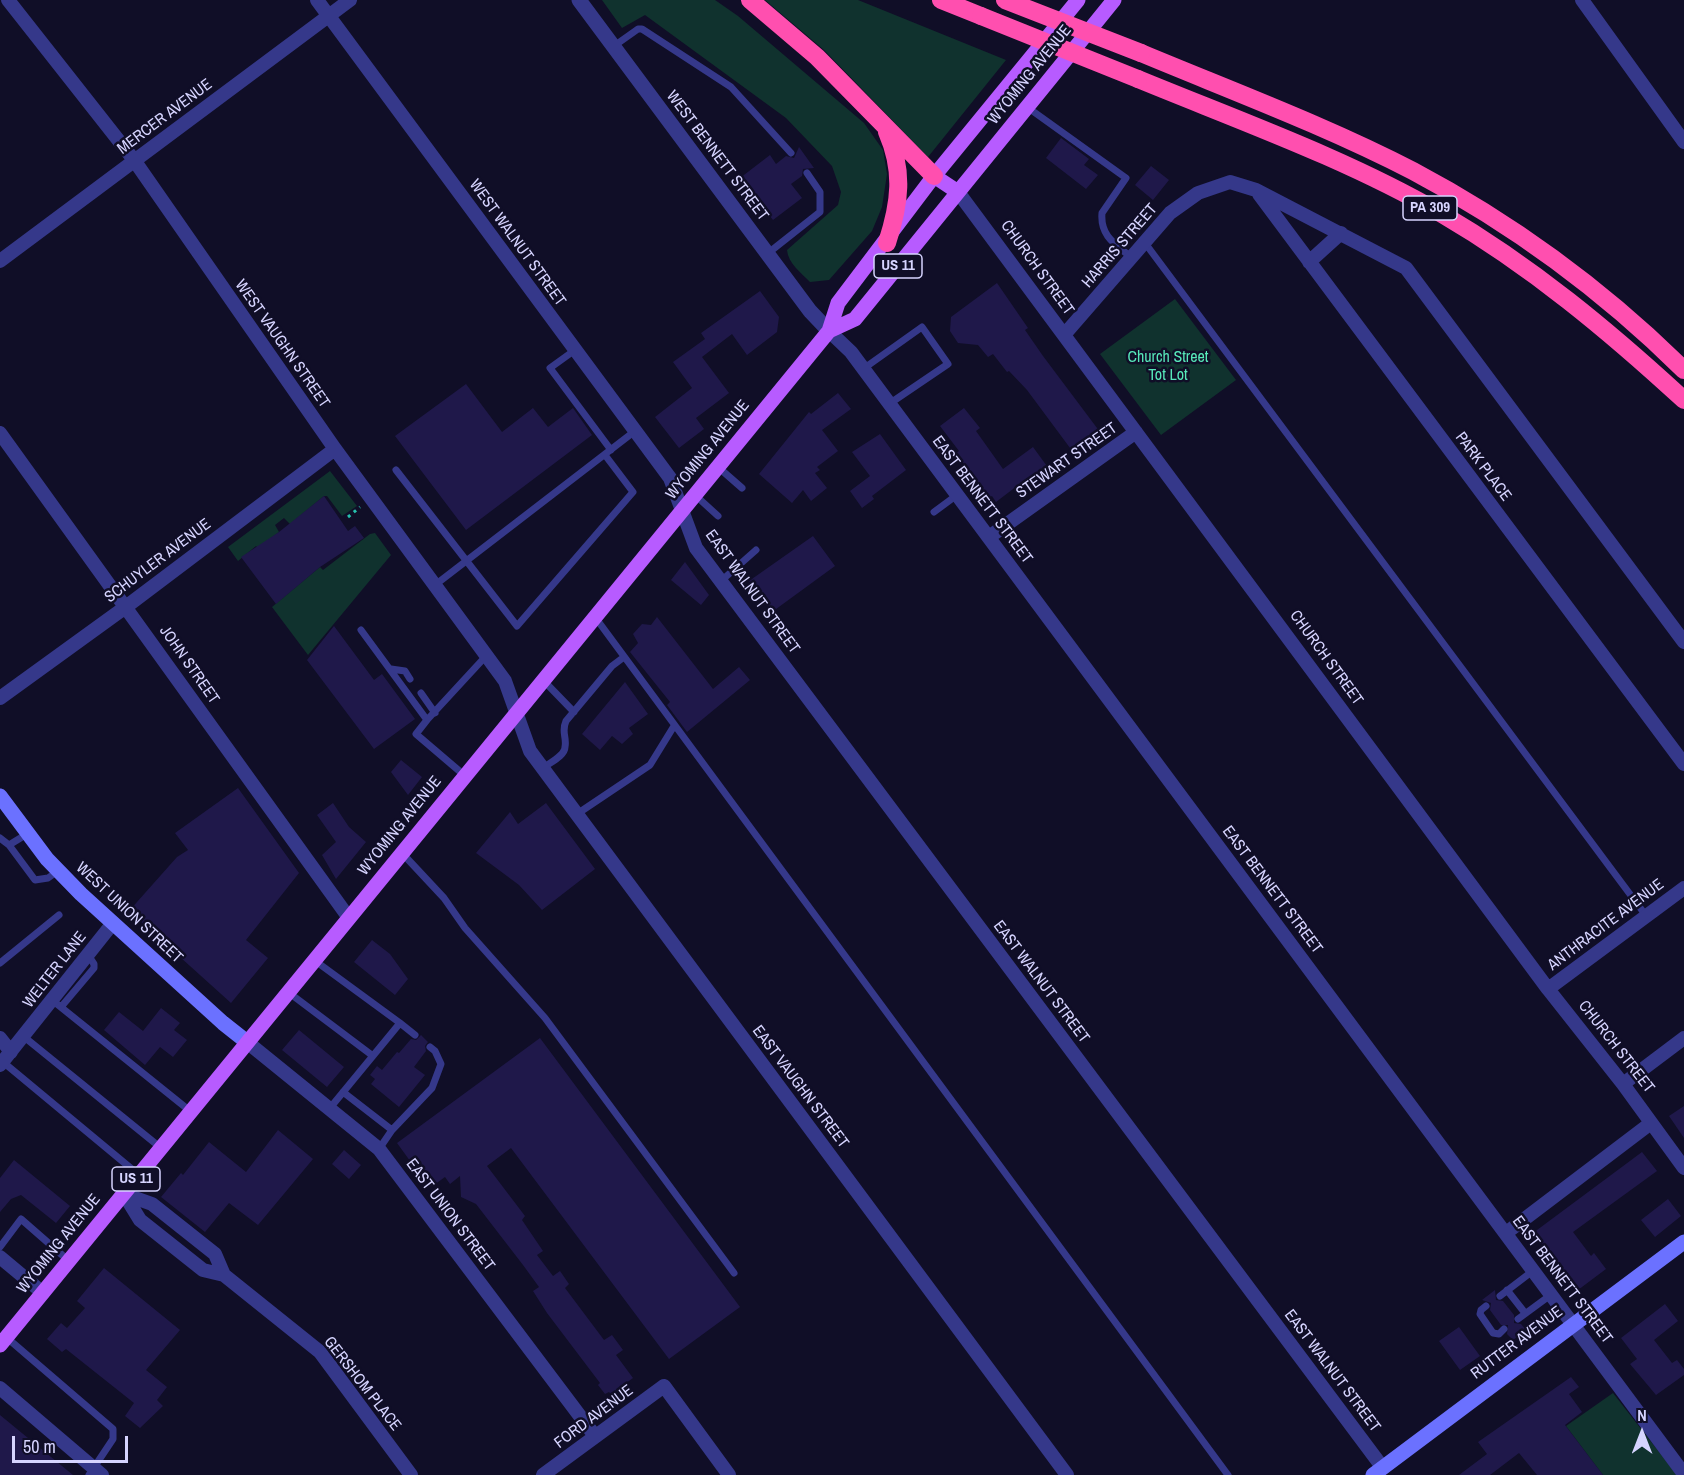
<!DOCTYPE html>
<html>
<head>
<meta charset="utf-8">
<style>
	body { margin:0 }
	#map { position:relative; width:1684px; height:1475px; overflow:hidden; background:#100e27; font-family:"Archivo Narrow",sans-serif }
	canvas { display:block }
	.north { position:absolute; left:1612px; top:1403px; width:60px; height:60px; -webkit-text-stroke:4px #100e27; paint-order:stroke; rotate:0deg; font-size:16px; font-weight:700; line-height:24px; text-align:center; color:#d6d4ff }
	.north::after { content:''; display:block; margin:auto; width:21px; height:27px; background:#d6d4ff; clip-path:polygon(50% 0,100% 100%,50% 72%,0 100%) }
	.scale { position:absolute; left:12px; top:1436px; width:116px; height:27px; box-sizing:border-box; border:3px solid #d6d4ff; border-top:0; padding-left:8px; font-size:18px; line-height:21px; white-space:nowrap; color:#d6d4ff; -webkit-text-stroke:4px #100e27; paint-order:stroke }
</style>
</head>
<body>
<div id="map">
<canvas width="1684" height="1475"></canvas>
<div class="north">N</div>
<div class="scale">50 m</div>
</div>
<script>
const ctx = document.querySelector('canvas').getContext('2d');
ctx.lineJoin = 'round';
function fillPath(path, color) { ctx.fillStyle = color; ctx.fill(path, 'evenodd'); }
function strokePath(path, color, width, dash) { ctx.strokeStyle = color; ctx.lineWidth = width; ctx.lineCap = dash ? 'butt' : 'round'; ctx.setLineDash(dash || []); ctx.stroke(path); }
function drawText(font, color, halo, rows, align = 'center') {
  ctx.font = font + ' "Archivo Narrow",sans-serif'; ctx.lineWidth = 5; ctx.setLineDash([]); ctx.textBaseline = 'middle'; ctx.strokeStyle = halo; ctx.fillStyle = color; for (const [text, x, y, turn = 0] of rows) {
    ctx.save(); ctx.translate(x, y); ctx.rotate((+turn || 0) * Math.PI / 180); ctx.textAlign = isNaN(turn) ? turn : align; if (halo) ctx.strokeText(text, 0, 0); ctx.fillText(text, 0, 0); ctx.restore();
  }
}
fillPath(new Path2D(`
	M602,0H715L738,16L864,123L883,150L887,174L882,207L872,231L829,280L810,282C801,273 788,263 787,250L838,205L841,192L832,166L786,118L645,15L622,28Z
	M765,0H858L1006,60L928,157L824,50Z
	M1175,299L1236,380L1161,435L1100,354Z
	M330,471L357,506L342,516L327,496H324L290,524L284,518L275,525L279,532L258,548L256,546L238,561L228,547Z
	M375,533L391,555L308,655L272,607L320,567L323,570L370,534Z
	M1613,1393L1677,1475H1603L1566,1426Z`), '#10322e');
fillPath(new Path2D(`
	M1061,138L1089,159L1084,165L1098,175L1086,189L1046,158Z
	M799,147L814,168L803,169L802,176L791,184L802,198L773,220L740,178L770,155L776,164L786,156L794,158Z
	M1151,166L1169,180L1153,200L1135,185Z
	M997,283L1028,328L1025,330L1043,356L1100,432L1073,452L1027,390L1009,371L1007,372L993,354L988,357L978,345L958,343L950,331L951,317Z
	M760,291L779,317L777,332L747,355L732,334L702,357L729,393L696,418L704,429L679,448L655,417L692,388L673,362L705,339L701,333Z
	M466,384L502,432L533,408L548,427L573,408L592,435L466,530L395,436Z
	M838,393L851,409L822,430L838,451L817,467L820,470L815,473L827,488L811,501L803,490L792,503L759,474L809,412L811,414Z
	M964,408L980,428L976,431L1003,469L1033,447L1052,473L1022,493L1017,486L996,502L992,496L987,499L956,453L959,451L940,426Z
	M880,434L906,470L872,496L874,499L862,508L850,491L870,476L852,452Z
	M324,496L348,531L355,526L364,538L320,567L276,604L241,557L279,532Z
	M813,536L835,566L772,612L749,581Z
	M685,562L709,595L701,605L671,580Z
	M657,617L713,689L739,667L750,680L687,732L667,705L670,702L630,652L638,643L633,634L642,624L651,625Z
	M334,626L374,680L382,674L415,719L374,749L307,660Z
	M625,682L648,714L629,728L633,734L622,744L612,736L600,750L582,734Z
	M401,760L422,777L408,795L391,772Z
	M238,788L299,873L246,940L268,958L231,1003L129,911L177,857L188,850L175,833Z
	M333,803L349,827L366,842L336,879L322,855L336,842L317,815Z
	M546,803L595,869L542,910L519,885L476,853L510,812L518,824Z
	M372,940L390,954L408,979L395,995L354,962Z
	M161,1008L180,1023L174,1030L187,1040L173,1057L160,1047L145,1065L104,1030L119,1012L143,1031Z
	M299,1030L344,1067L327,1087L282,1050Z
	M421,1035L428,1042L425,1046L426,1051L414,1067L425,1075L399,1107L371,1084L375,1079L370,1075L377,1066L382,1070L397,1052L399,1053L411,1039L416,1040Z
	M540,1038L740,1307L669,1359L511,1148L487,1166L525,1216L522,1220L543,1251L537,1255L553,1276L560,1271L569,1284L565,1288L604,1340L612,1335L623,1350L616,1355L633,1378L611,1394L609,1392L605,1394L598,1385L600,1383L547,1313L533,1291L539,1287L523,1265L476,1204L461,1197L460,1176L450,1184L445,1177L434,1185L417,1162L413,1165L397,1143Z
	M1684,1106V1138L1669,1116Z
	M278,1130L313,1159L258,1225L229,1203L205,1232L161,1197L181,1173L183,1175L209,1142L246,1172Z
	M344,1150L361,1165L349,1179L332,1164Z
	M1642,1152L1657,1171L1573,1232L1591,1256L1594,1253L1606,1269L1578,1290L1533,1233Z
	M14,1160L70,1206L56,1223L21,1195L11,1199L0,1212V1178Z
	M1668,1199L1681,1216L1655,1237L1641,1220Z
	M104,1268L180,1330L146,1370L167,1387L157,1400L163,1406L140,1428L125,1416L134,1403L66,1349L62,1352L47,1339L61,1323L67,1328L85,1308L77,1301Z
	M1495,1290L1496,1300L1503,1301L1514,1315V1323L1521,1324L1526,1330L1513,1340L1507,1334L1508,1325H1501L1490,1310L1491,1303L1482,1300Z
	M1665,1304L1678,1321L1654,1340L1672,1363L1677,1360L1684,1369V1375L1656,1395L1630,1364L1637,1359L1621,1338Z
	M1459,1327L1480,1356L1460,1370L1439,1341Z
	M1571,1377L1579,1387L1569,1394L1582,1412L1565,1425L1603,1475H1537L1519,1453L1490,1475H1459L1487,1454L1478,1442Z
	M0,1415L73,1475H0Z`), '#1f184a');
strokePath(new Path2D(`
	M348,517L360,507`), '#27c0ad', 3, [3, 4.5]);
strokePath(new Path2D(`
	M614,46L638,29H642L731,87L791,153
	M1027,107L1126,178L1102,213C1100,236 1115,244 1131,257
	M1145,243L1647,917
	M767,254L820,212V192L807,173
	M575,350L550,368L611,450
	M863,369L922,327L948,364L889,404
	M718,467L742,488
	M396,470L517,626L633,492L605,455
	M695,495L718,516
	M934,512L957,495
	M721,581L756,550
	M435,585L635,431
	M595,617L1228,1475
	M361,630L427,720L416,734L464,775
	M391,669L405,671L410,679
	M543,680L574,712
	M421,693L435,713
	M427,720L486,656
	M543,768C549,763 565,756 565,747C567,737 561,732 566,721L612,666L624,657
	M577,814L650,765L674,726
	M0,838L9,845L27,834
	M9,845L35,880L48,878L58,871
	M402,853L444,898L465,928L545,1018L734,1273
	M314,960L400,1023
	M0,963L59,915
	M288,992L373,1056
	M52,1000L190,1111
	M61,1007L94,968V964L88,955
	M23,1036L161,1148
	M3,1062L139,1175
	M343,1092L392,1130
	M330,1108L400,1023L415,1035
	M379,1149L392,1130L432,1088L441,1064L435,1051L430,1047
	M0,1247L21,1219L69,1261
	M1507,1290L1525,1313
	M1500,1296L1534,1270
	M1486,1306L1481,1310L1480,1314L1493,1333L1499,1334L1504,1329
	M1518,1319L1552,1294
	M6,1337L113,1429V1439L89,1475`), '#35388a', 7);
strokePath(new Path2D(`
	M8,0L134,160L335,449L505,681L530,751L1067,1475
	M317,0L670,478L696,548L1383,1468
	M1582,0L1684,142
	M958,192L1548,989L1623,1084L1684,1168
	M1259,194L1684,764
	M0,261L350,0
	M1309,262L1341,233
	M829,331L851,352L1684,1474
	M1064,335L1170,213L1198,193L1230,182L1256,190L1406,268L1684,642
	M0,433L349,918
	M989,537L1136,432
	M0,698L127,606L335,449
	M1548,989L1684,888
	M0,1038L11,1052
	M247,1042L379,1149L595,1436
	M0,1065L113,923
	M1623,1084L1684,1038
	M124,1194L152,1204L215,1254L224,1275L320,1352L411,1475
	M124,1194L140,1220L203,1270L224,1275
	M1506,1233L1651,1123
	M0,1257L43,1293
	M0,1388L102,1475
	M543,1475L664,1386L729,1475`), '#35388a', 14);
strokePath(new Path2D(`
	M579,0L810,311L829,331`), '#35388a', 15);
strokePath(new Path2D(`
	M0,796L47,859L81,894L223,1023L247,1042
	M1373,1475L1684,1242`), '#6b71ff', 15);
strokePath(new Path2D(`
	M934,176L958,192
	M829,331L855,319L1114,0
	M0,1345L829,331L838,303L934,176L1078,0`), '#b75bff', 15);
strokePath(new Path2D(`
	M750,0L817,57L934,176
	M941,0L981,16
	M1141,53C1232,91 1326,126 1413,171C1513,224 1604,291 1684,370
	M1138,79C1240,121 1347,159 1442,214C1531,266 1609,331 1684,400
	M887,243C900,203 904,171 887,132`), '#ff4faf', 18);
strokePath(new Path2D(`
	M1005,0L1141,53
	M981,16L1138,79`), '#ff4faf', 18);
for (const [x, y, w] of [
	[1430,208,54],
	[898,266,48],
	[136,1179,48]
]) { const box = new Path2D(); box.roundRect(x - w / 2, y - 12, w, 24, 4.5); ctx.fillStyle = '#100e27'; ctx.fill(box); strokePath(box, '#d6d4ff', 1.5); }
drawText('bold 15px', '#d6d4ff', null, [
	["PA 309",1430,208],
	["US 11",898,266],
	["US 11",136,1179]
]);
drawText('16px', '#d6d4ff', '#100e27', [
	["WYOMING AVENUE",1030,75,-51],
	["MERCER AVENUE",165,117,-37],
	["WEST BENNETT STREET",717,156,53],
	["WEST WALNUT STREET",517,243,54],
	["HARRIS STREET",1120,246,-49],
	["CHURCH STREET",1037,268,54],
	["WEST VAUGHN STREET",282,344,55],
	["WYOMING AVENUE",708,450,-51],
	["STEWART STREET",1067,461,-35],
	["PARK PLACE",1483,467,53],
	["EAST BENNETT STREET",982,500,53],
	["SCHUYLER AVENUE",158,561,-37],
	["EAST WALNUT STREET",752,592,54],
	["CHURCH STREET",1326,658,54],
	["JOHN STREET",189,665,55],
	["WYOMING AVENUE",400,826,-51],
	["EAST BENNETT STREET",1272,890,53],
	["WEST UNION STREET",129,913,43],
	["ANTHRACITE AVENUE",1606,925,-37],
	["WELTER LANE",55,970,-52],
	["EAST WALNUT STREET",1041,982,53],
	["CHURCH STREET",1616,1047,52],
	["EAST VAUGHN STREET",800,1087,53],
	["EAST UNION STREET",450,1215,53],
	["WYOMING AVENUE",59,1244,-51],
	["EAST BENNETT STREET",1562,1280,53],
	["RUTTER AVENUE",1517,1343,-37],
	["EAST WALNUT STREET",1332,1371,53],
	["GERSHOM PLACE",362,1384,52],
	["FORD AVENUE",594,1417,-37]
]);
drawText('16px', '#57e8ba', '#100e27', [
	["Church Street",1168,358],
	["Tot Lot",1168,376]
]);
</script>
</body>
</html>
